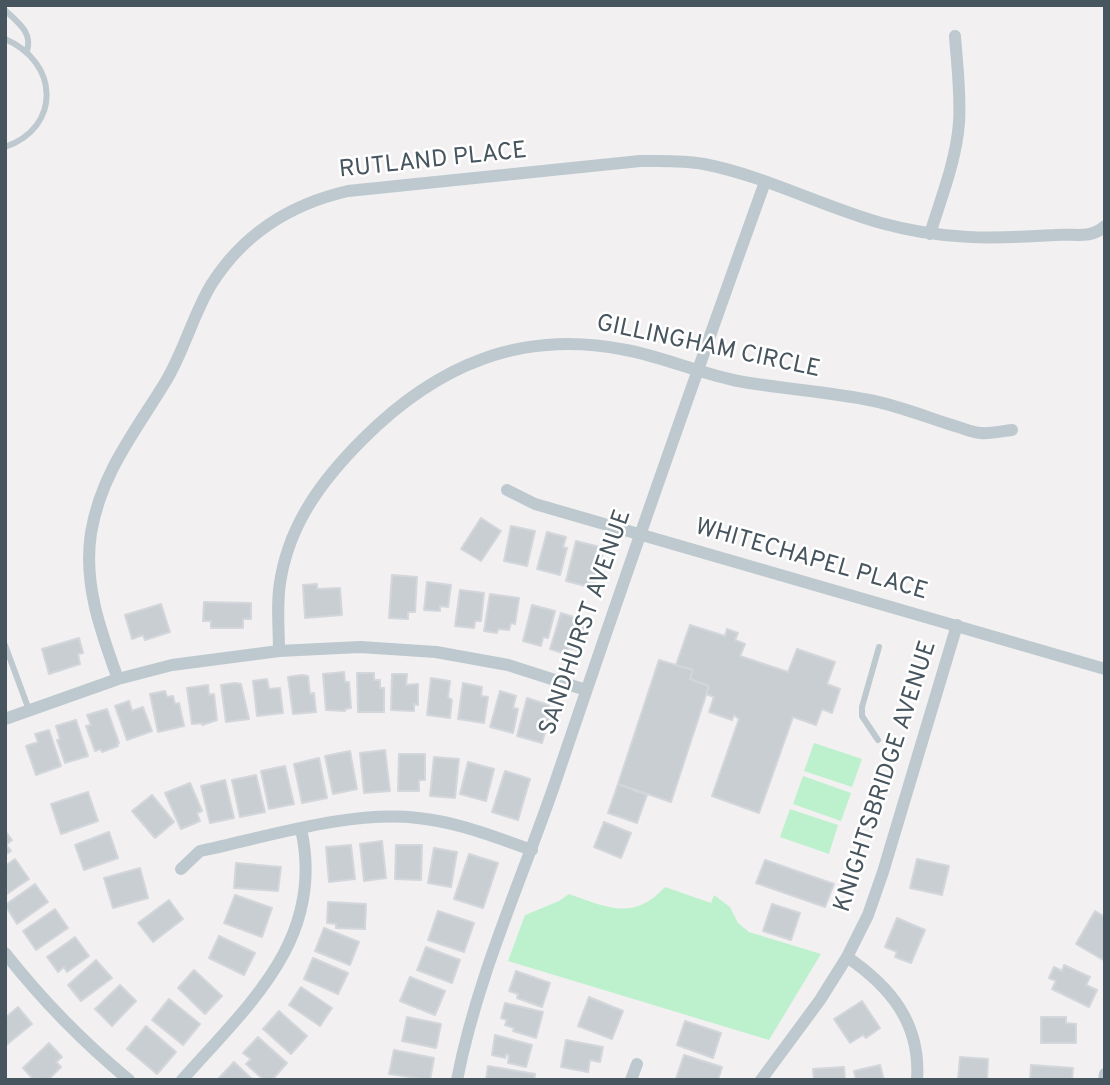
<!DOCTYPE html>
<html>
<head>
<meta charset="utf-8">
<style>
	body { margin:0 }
	#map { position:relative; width:1110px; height:1085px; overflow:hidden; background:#f2f0f0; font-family:Overpass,sans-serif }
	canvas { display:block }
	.frame { position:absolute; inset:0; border:7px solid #47555e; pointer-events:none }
</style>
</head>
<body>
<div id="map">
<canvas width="1110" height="1085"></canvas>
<div class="frame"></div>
</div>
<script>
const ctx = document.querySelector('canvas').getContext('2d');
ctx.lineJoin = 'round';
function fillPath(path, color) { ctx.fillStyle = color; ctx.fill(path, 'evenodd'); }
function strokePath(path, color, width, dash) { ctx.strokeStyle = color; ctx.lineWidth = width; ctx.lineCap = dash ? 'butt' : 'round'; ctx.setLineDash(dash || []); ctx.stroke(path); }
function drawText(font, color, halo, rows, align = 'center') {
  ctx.font = font + ' Overpass,sans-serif'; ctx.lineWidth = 5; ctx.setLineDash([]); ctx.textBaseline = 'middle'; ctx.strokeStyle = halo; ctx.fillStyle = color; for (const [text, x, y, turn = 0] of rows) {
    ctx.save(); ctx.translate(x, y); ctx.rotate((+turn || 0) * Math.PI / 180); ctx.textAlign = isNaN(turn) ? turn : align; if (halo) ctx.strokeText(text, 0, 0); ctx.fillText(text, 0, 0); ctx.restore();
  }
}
fillPath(new Path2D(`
	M814,743L862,759L852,787L804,771Z
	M803,776L851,793L841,821L793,804Z
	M790,809L838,825L829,854L780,837Z
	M665,887L711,903L714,895L730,907L738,923L749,932L821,954L769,1040L508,961L525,915L559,901L569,894C607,907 633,922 665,887Z`), '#bdf1cd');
const building = new Path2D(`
	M481,518L501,531L481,561L461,549Z
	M511,526L535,531L527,566L504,561Z
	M547,532L566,537L563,547L567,548L560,575L537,569Z
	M576,541L604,548L594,588L566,581Z
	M392,575L417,577L415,612H408V619L389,618Z
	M427,582L451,585L448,607L440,606V611L424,610Z
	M317,584V589L340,588L342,615L305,618L303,585Z
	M460,590L484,593L481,621H475L474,628L455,626Z
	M490,594L519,598L515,624L511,623L509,630L498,629L497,633L484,631Z
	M204,602L251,603V619H243V628H211V621H203Z
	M161,604L170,632L145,640L143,635L132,639L125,615Z
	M532,605L555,611L548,638L543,637L541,646L523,641Z
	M561,613L586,621L577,650L568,648L566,654L550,649Z
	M690,625L725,636L727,629L738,633L735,640L745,644L740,656L788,672L797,649L835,662L827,684L840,689L832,713L822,709L816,725L793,717L759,813L712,796L739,719L734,715L732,720L709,712L714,697L706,694L709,686L690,679L693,670L676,665Z
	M79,638L83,653L78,654L80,664L49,674L42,649Z
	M659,660L693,670L690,679L709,686L671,802L618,784Z
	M344,672L345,682H349L351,708L345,709V711L326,710L323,674Z
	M357,673H374V680H380V688H384V712H358Z
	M392,674H407L406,685L418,684V705L414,704V711L391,710Z
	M302,675L308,676L310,694L314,693L316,712L293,714L288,677Z
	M431,678L450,681L448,697L452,700L450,718L427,715Z
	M267,679L269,689L280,688L283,713L257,716L253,681Z
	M235,683L241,684L249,719L226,722L221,685Z
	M463,683L482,687L481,696L488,697L484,723L458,719Z
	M208,685L209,695L214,694L217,720L202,725V723L192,724L187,688Z
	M165,691L167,697L173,696L175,704L179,703L184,726L158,732L150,694Z
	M500,691L516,696L513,708L518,709L513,733L490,727Z
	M527,698L549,705L545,718L549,719L542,743L517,736Z
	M129,701L132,711L143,707L152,731L127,740L115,706Z
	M107,709L119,743H117L118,746L102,752L101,749L95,751L86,726L91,725L87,715Z
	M76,720L88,756L65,763L57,740L60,739L56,726Z
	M49,730L61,766L36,775L26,746L38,742L35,734Z
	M385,750L390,791L364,793L360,753Z
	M350,751L357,789L333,794L325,756Z
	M399,754H425V780H419V791H398Z
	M434,757L459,759L455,798L430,796Z
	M319,758L327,798L302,803L294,764Z
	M468,762L494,769L486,801L460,794Z
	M285,766L294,804L269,809L261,771Z
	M505,771L530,779L518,820L492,812Z
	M256,775L265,812L240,817L232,780Z
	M225,780L234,818L210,823L201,786Z
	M190,783L202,811L197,813L200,821L181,829L165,793Z
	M618,784L647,795L637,823L608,813Z
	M88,792L98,821L61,834L51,804Z
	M152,795L174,822L155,838L132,811Z
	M604,822L631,833L621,858L594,847Z
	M6,832L12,840L6,845L11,851L5,855Z
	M109,832L118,858L84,870L75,845Z
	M382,841L386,878L364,881L360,844Z
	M351,845L355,879L329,882L326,847Z
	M396,845H422L421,880L395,879Z
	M434,848L457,852L451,887L428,883Z
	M469,854L498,863L483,908L454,899Z
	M15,859L29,879L7,894L5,866Z
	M917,859L949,866L942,895L910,888Z
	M765,860L834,884L825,907L756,883Z
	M236,863L281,867L278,891L234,888Z
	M140,868L148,898L113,908L104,878Z
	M35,884L48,902L17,924L5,905Z
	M235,895L272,908L262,937L224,923Z
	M169,900L183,919L153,942L138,923Z
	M328,902L366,904L365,929L336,928V924L327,923Z
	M772,904L800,913L791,940L763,931Z
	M55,909L68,928L36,950L23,931Z
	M438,911L474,923L464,952L428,940Z
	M1095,911L1105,917V961L1076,944Z
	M897,918L925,930L911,963L895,957L897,952L885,947Z
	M324,928L359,942L350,965L315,951Z
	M219,936L255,953L244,975L209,958Z
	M75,937L89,956L67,972L64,967L58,972L47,957Z
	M426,947L460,960L452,983L417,970Z
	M313,958L348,973L338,994L304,979Z
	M96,960L112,978L81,1001L68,985Z
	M1064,965L1090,977L1086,985L1097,990L1089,1007L1052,989L1056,981L1049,978L1054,967L1062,971Z
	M194,970L222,996L205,1014L178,988Z
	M516,971L550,983L542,1007L517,998L518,994L509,991Z
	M410,977L445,991L435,1015L400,1001Z
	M120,985L136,1001L112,1026L95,1009Z
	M301,987L332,1008L320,1026L289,1005Z
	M589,997L623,1011L612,1039L578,1026Z
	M169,999L200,1024L183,1045L152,1020Z
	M862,1001L880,1028L866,1038L863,1035L850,1043L834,1019Z
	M505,1003L543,1012L536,1038L513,1031L514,1028L505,1025L507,1020L501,1018Z
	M18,1007L32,1024L5,1046V1018Z
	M279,1011L307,1036L291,1054L263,1029Z
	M407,1017L441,1024L436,1048L402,1041Z
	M1041,1017H1066V1023L1076,1024V1043H1041Z
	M685,1021L721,1033L713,1058L677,1045Z
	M146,1026L176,1052L157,1074L127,1049Z
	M495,1035L532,1045L526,1067L508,1063L509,1055L506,1054L505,1058L492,1055Z
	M258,1037L287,1063L272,1080H264L246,1064L251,1059L243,1053Z
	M566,1040L603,1047L600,1062L590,1060L588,1072L561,1067Z
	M49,1043L62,1057L56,1062L61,1067L48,1080H34L23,1068Z
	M394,1050L434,1058L430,1080L389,1074Z
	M684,1055L722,1067L718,1080L676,1079Z
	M960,1057L988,1059L987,1080H958Z
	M234,1062L253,1080L218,1079Z
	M880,1065L884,1080H856L854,1071Z
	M1031,1065L1073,1068L1072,1080H1030Z
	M488,1066L535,1074L534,1080H486Z
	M844,1067L845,1080H814L813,1069Z`);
fillPath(building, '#c9ced2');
strokePath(building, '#d3d6db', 2);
strokePath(new Path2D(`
	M5,10C17,22 33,32 27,51
	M5,39C59,62 62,127 5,147
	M5,645L29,710
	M878,740L862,716V707L879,647`), '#bdc9cf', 6);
strokePath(new Path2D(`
	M930,234C941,198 956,161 959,123C961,94 957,65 955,36
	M507,490L535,504L1105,669
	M279,651C279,627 276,601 281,577C291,521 324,478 363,439C437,365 521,329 626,350C664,357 701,374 738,381C783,389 830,392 874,401C902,407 929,418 955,426C963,428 973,433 981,433C991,434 1002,431 1012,430
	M118,679C101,632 83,584 91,533C101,473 135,432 166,381C184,351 193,315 211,285C243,234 291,204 348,191L640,161C661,161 683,160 704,164C765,176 821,206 881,223C942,240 992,239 1055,235C1073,233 1090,240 1105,226
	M5,719L118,679L172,665L279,651L360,647L436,652L508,665L586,690
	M181,869L200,851C267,837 350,810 418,818C458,822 494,837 532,850
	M5,953C42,1000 83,1042 129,1080
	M847,957C891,987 921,1024 917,1080
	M182,1080C248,1005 326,939 301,829
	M457,1080C477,977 521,882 555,783C623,582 693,382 765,182
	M631,1080L637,1064
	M761,1080L820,1000L847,957L868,915L883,872L957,625
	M1104,1080L1105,1074`), '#bdc9cf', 12);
drawText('24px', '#47555e', '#fff', [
	["RUTLAND PLACE",433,162,-6],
	["GILLINGHAM CIRCLE",708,348,12],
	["WHITECHAPEL PLACE",811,561,16],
	["SANDHURST AVENUE",587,623,-71],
	["KNIGHTSBRIDGE AVENUE",887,777,-72]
]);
</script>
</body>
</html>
